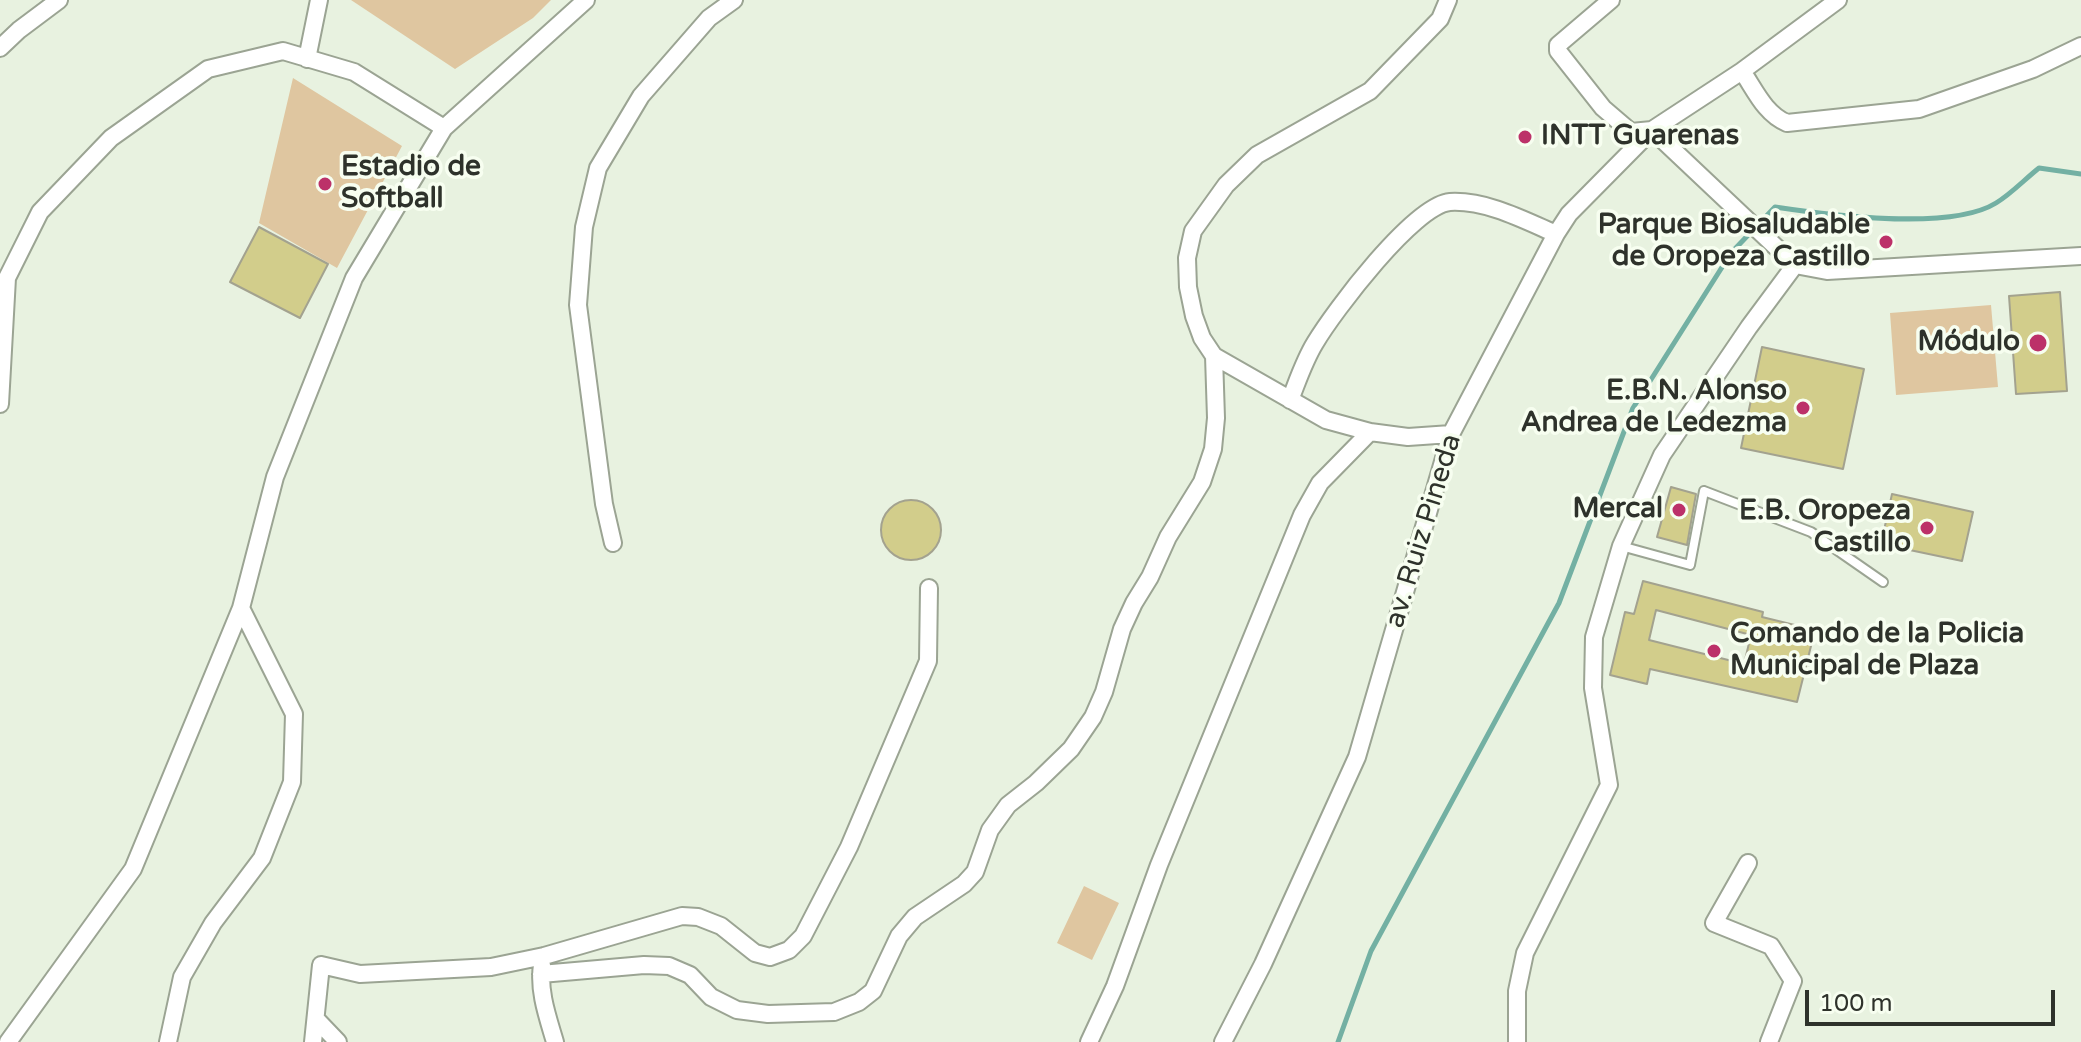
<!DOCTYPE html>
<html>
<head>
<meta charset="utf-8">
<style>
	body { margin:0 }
	#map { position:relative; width:2081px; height:1042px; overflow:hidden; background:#e8f2e0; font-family:"Varela Round",sans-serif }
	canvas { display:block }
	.scale { position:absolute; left:1805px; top:990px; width:250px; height:36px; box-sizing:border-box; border:4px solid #2e322b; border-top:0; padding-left:10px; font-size:24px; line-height:28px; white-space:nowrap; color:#2e322b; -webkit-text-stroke:6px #f7fef0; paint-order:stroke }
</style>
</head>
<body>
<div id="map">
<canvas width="2081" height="1042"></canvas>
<div class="scale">100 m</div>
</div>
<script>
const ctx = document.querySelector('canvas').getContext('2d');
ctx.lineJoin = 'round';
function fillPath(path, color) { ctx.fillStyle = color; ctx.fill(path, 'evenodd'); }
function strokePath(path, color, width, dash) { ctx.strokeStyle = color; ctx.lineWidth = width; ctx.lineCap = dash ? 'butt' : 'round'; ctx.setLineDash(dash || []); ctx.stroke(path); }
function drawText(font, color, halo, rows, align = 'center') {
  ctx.font = font + ' "Varela Round",sans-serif'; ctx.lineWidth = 7; ctx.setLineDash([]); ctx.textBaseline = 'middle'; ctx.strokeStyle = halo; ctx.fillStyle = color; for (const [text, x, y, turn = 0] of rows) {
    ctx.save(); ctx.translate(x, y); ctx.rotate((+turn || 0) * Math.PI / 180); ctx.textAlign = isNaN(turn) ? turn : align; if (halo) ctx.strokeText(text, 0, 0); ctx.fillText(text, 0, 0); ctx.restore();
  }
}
fillPath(new Path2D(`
	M351,0H551L533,18L455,69Z
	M293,78L402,146L337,268L259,223Z
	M1991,305L1998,387L1896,395L1890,313Z
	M1084,886L1119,903L1092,960L1057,943Z`), '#dfc6a0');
strokePath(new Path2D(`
	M1338,1042L1371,951L1559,603L1633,408L1731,253L1775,207C1828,215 1951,231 1996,203C2011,194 2025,179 2039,168L2081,174`), '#73b0a3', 5);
const building = new Path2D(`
	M259,227L328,264L300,318L230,282Z
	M2060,292L2067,391L2016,394L2009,296Z
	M1762,347L1864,369L1843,469L1741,448Z
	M1671,487L1696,494L1687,545L1657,537Z
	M1892,494L1973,512L1962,561L1881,544Z
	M881 530a30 30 0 1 1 60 0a30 30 0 1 1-60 0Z
	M1643,581L1763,612L1762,617L1815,630L1797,702L1650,669L1647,684L1610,675L1625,612L1634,614ZM1656,610L1751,635L1744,664L1649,640Z`);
fillPath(building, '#d2cd8b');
strokePath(building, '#a3a28f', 2);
const service = new Path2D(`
	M1621,546L1690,565L1704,491L1811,532L1883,582`);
const minor = new Path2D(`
	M1448,0L1440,19L1370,91L1257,155L1226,185L1193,231L1187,258L1188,287L1194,316L1202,338L1214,356L1326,420L1370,432L1408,437L1451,434
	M1611,0L1558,45V51L1603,108L1631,132L1652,130L1795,265L1827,271L2081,256
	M0,48L19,30L59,0
	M307,59L319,0
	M1742,71C1755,90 1765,114 1787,123L1919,109L2033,69L2081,46
	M1290,400C1298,380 1304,361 1315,343C1334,311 1414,205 1450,202C1486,200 1524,220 1556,234
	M0,404L7,278L40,212L111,138L208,69L283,51L354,72L444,128
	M613,543L604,504L578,305L584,227L598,168L641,96L709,18L734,0
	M1748,863L1714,923L1771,946L1793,981L1769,1042
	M542,965C538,991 548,1018 555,1042
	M541,974L644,965L669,966L690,975L711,997L737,1010L768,1014L834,1012L859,1002L873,991L899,936L915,917L964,884L975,872L990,830L1008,805L1036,783L1071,749L1093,717L1104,692L1122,629L1134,603L1150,577L1168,537L1202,482L1213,449L1216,418L1214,356
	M316,1019L338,1042
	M8,1042L133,869L241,608L275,477L354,278L444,128L586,0
	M168,1042L182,977L213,923L262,858L292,782L294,714L241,608
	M313,1042L321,965L360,974L491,967L544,956L682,916L698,917L721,926L755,953L770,957L789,950L803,936L849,847L928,661L929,588
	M1089,1042L1115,986L1159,865L1302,515L1320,483L1370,432
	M1223,1042L1263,964L1357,757L1451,434L1556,234L1569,214L1652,130L1742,71L1838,0
	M1517,1042V991L1525,953L1609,785L1593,688L1594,637L1621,546L1662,455L1749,327L1795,265`);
strokePath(service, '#9ba493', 12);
strokePath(minor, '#9ba493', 20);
strokePath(service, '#fff', 8);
strokePath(minor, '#fff', 16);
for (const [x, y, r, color] of [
	[1525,137,8,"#bc3169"],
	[325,184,8,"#bc3169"],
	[1886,242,8,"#bc3169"],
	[2038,343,10,"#bc3169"],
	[1803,408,8,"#bc3169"],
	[1679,510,8,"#bc3169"],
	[1927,528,8,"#bc3169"],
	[1714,651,8,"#bc3169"]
]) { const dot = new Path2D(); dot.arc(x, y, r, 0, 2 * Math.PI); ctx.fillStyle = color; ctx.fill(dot); strokePath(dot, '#f7fef0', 3); }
drawText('bold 28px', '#2e322b', '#f7fef0', [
	["INTT Guarenas",1541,137,"left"],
	["Estadio de",341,168,"left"],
	["Softball",341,200,"left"],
	["Parque Biosaludable",1870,226],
	["de Oropeza Castillo",1870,258],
	["Módulo",2020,343],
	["E.B.N. Alonso",1787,392],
	["Andrea de Ledezma",1787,424],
	["Mercal",1663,510],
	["E.B. Oropeza",1911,512],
	["Castillo",1911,544],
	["Comando de la Policia",1730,635,"left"],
	["Municipal de Plaza",1730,667,"left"]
], 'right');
drawText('28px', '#2e322b', '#f7fef0', [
	["av. Ruiz Pineda",1424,531,-73]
]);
</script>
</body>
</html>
